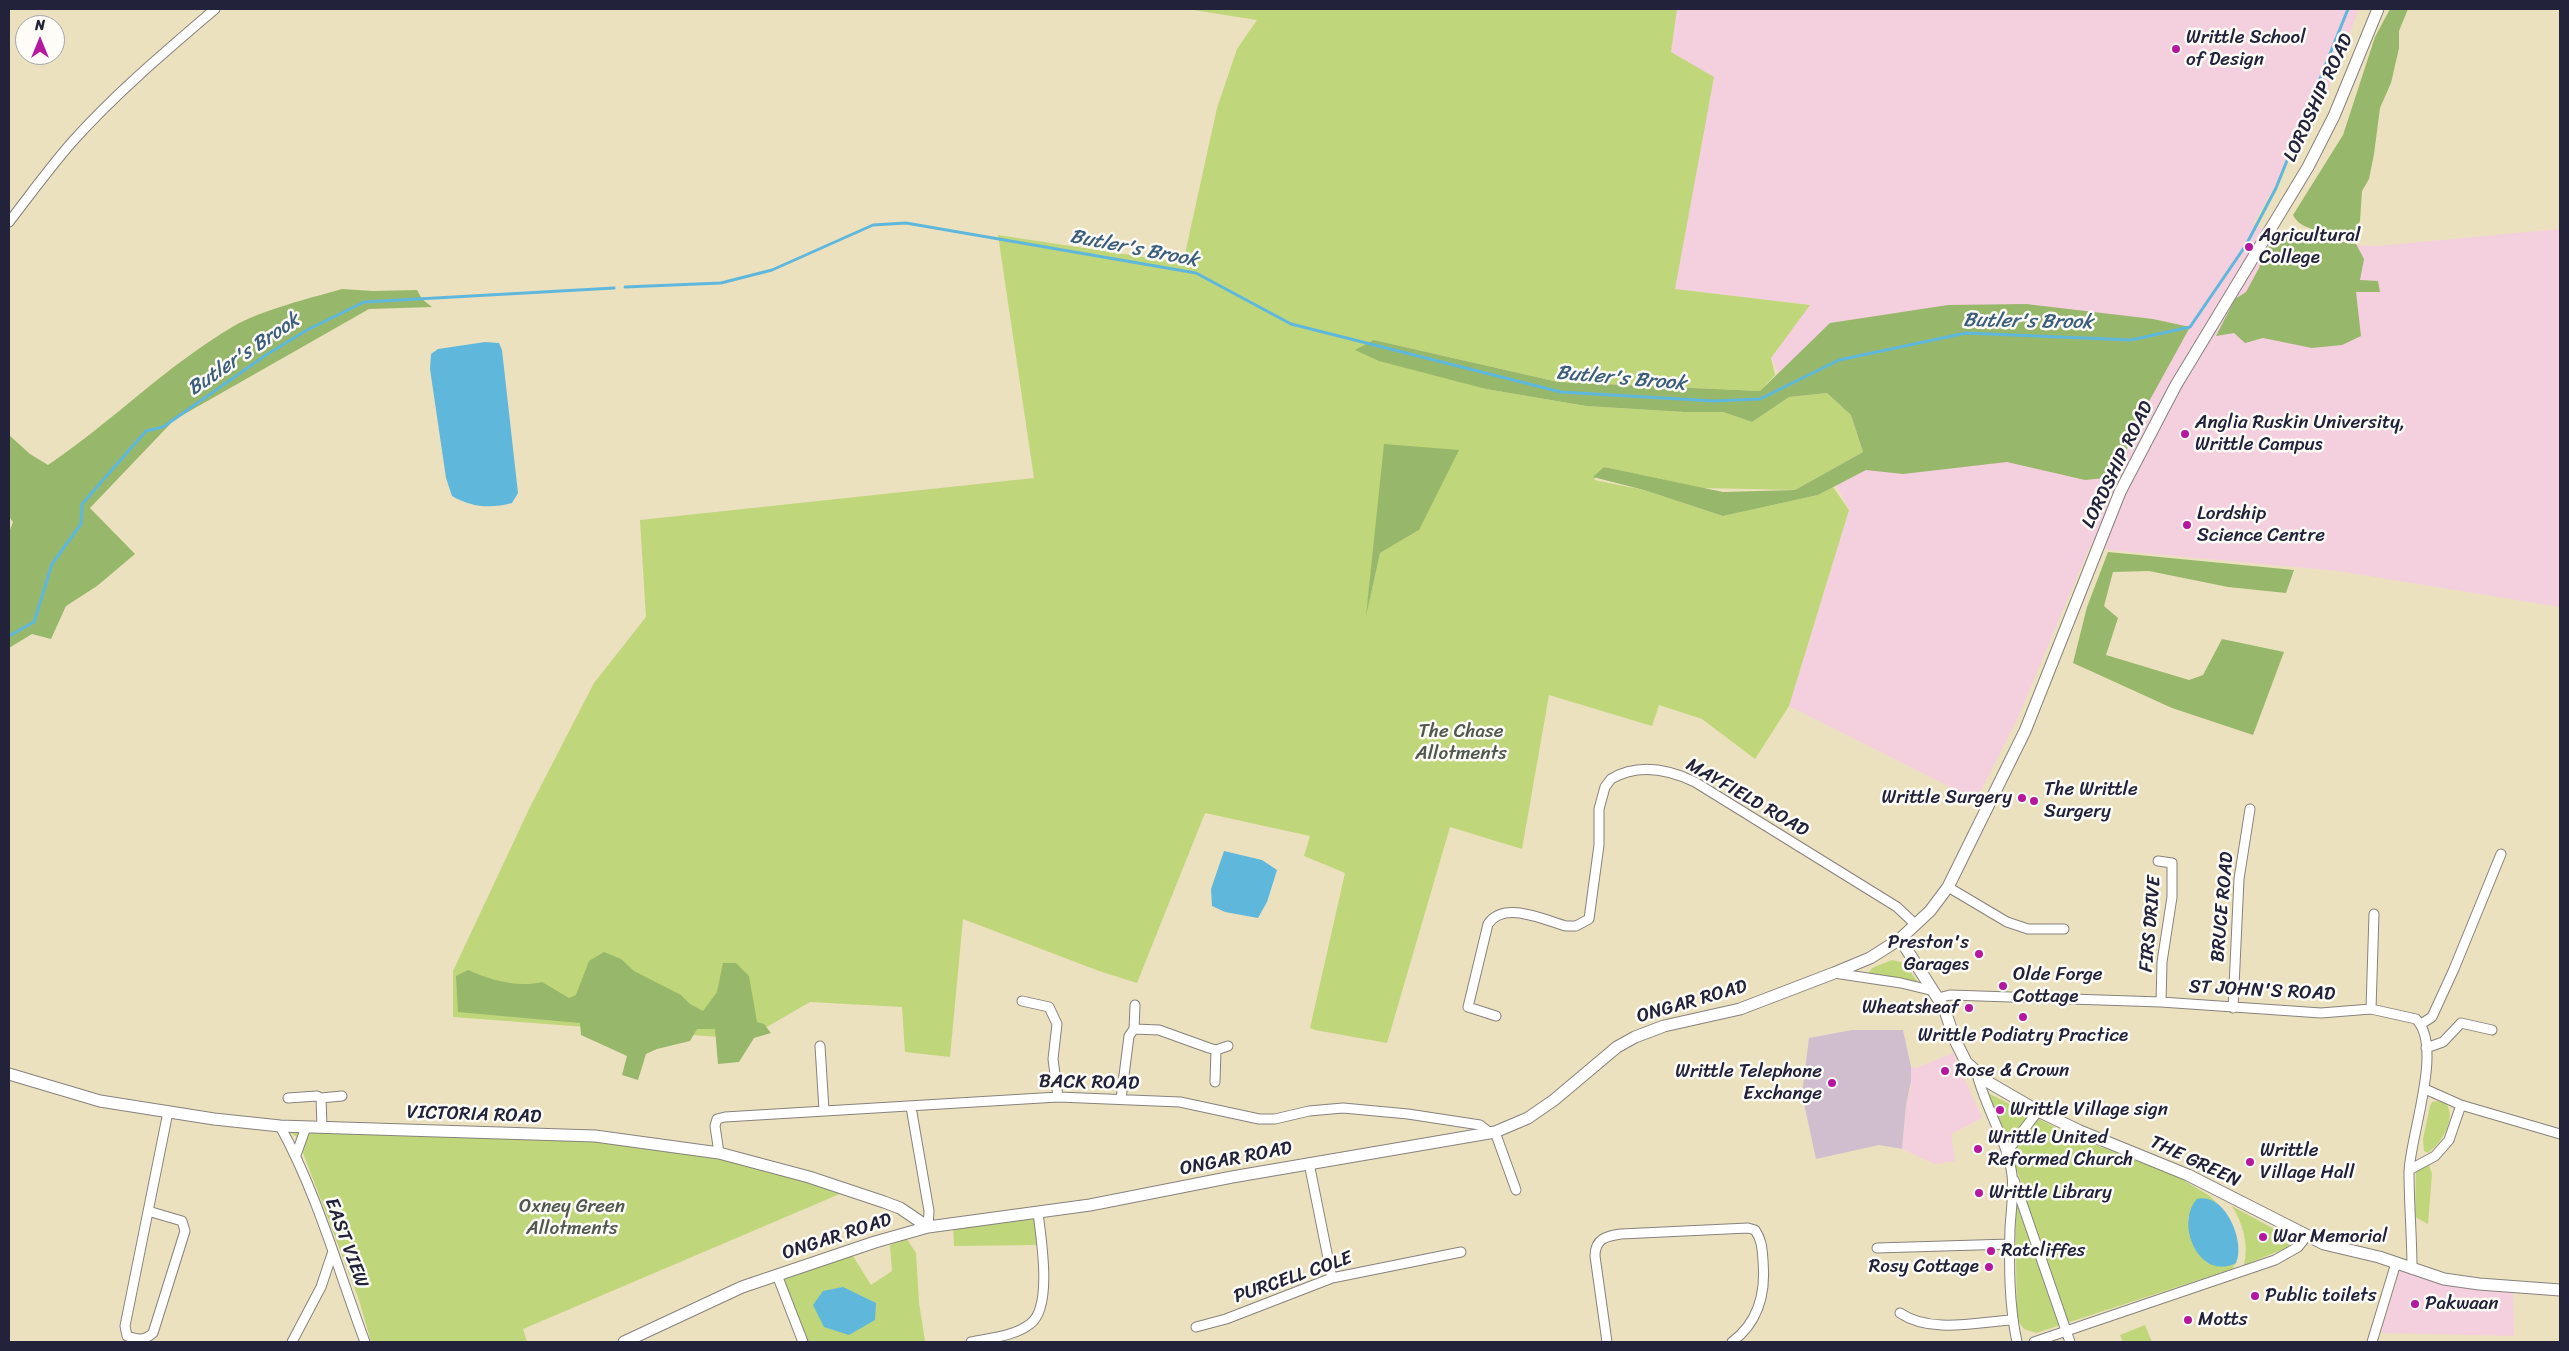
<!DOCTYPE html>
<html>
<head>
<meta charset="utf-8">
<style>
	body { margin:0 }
	#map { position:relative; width:2569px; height:1351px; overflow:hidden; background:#ece1bf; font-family:Sriracha,sans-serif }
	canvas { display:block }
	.frame { position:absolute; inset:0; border:10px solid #22223b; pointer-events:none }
	.north { position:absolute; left:15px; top:15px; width:50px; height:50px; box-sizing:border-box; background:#fdfcf7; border:1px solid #a5a5ac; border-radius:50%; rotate:0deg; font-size:14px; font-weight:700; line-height:20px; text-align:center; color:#22223b }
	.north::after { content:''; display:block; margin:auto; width:18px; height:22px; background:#b5179e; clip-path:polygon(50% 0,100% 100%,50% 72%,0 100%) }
</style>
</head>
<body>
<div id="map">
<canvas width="2569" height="1351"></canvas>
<div class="frame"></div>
<div class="north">N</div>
</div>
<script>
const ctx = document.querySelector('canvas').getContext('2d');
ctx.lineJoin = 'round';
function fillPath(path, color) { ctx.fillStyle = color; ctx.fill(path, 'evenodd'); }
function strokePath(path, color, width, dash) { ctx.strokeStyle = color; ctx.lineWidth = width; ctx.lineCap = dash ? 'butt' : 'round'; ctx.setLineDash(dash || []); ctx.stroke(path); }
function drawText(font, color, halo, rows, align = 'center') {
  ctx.font = font + ' Sriracha,sans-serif'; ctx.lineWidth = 5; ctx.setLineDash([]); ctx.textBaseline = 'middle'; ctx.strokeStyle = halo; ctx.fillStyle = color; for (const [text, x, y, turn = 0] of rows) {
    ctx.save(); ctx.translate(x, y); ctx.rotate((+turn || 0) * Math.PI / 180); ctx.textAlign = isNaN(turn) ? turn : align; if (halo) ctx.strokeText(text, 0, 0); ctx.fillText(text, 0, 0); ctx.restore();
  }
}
fillPath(new Path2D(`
	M1677,9H2359L2325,99L2253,224L2297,243L2377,246L2560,229V607L2338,571L2110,550L2090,546L2016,722L1976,800L1789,706L1849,510L1771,358L1809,305L1674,289L1714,77L1671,52Z
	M1953,1053L1982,1118L1951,1134L1955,1161L1935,1164L1902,1149L1906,1105L1911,1089V1067L1916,1068Z
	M2400,1270L2513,1289L2514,1336L2381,1333Z`), '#f4cfde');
fillPath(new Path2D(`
	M1852,1030H1903L1911,1067V1081L1906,1105L1902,1149L1879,1145L1816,1159L1802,1094L1809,1038Z`), '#d0bdce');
fillPath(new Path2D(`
	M1187,9H1677L1671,52L1714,77L1675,289L1810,305L1771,358L1775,375L1760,391L1558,382L1374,340L1440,376L1486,389L1586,406L1684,412H1723L1752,422L1789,397L1827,393L1851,415L1863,452L1795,490L1702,488L1604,467L1594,480L1644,490L1723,516L1818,495L1833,487L1849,510L1789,706L1755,759L1702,719L1659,705L1652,726L1549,695L1522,849L1450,827L1387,1043L1315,1030L1310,1028L1345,873L1304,856L1310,836L1205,813L1137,983L1099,971L963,919L950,1057L905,1052L902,1007L810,1002L746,1039L453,1017V971L530,807L594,683L646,617L640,520L1034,478L998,235L1183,263L1217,108L1237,49L1257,20ZM1385,444L1419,530L1380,553L1367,610Z
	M1892,960L1904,963L1918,982L1867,975L1872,968Z
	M1988,1093L2070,1135L2178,1177L2210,1196L2220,1206L2210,1200L2188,1217L2190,1233L2198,1253L2232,1265L2236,1263L2232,1269L2036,1333L2024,1329L2017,1319L2015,1199L2026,1195Z
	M2437,1101L2445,1102C2458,1118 2442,1142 2428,1153L2424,1151L2423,1139L2430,1106L2432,1102Z
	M280,1126L651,1142L849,1190L523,1329L527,1342H371L359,1300L297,1137Z
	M2428,1162L2432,1174L2428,1224L2415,1217L2416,1168Z
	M2232,1206L2285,1235L2291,1241L2289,1247L2244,1265C2249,1244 2243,1224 2232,1206Z
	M1038,1213L1040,1245L954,1246L953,1223Z
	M907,1239L916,1253L919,1303L925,1341L808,1342L780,1276L853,1256L871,1285L892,1271L890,1245Z
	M2145,1325L2152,1342H2123L2120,1335Z`), '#bfd67a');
fillPath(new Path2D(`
	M2390,9H2408L2399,31V48L2391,83L2380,108L2374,154L2369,179L2362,191L2360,221L2355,232C2336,231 2303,235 2293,215L2343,135L2375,37Z
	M2285,237C2309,240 2333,239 2356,244L2364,259L2360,280L2378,281L2380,292H2356L2361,336L2342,345L2312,348L2263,338L2245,343L2234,333L2216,336L2235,299L2246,292L2259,268L2264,250Z
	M342,289L373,291L417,290L422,299L432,307L369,309L174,420L90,508L135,554L97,586L66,606L51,639L32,634L9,648V532L13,522L9,517V435L30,454L48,465C112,422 167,365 234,326C261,310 311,298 342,289Z
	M2026,304L2153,319L2190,327L2141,416L2115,477L2085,480L2007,462L1903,474L1866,470L1818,495L1723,516L1644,490L1593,477L1604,467L1723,492L1795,490L1863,452L1851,415L1827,393L1789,397L1752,422L1723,412H1684L1586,406L1486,389L1379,361L1355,350L1374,340L1558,382L1760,391L1830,323L1948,305Z
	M1384,444L1459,450L1419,530L1380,553L1366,616Z
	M2108,552L2294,570L2286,593L2228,587L2149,571L2113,572L2104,606L2118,618L2106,655L2189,680L2203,675L2222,639L2284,652L2253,735L2172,708L2073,663L2087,607Z
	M604,952L621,959L634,971L681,995L690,1004L703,1011L717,992L723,963H736L749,976L757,1022L764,1024L771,1033L754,1038L739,1062L718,1064L715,1029H697L690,1041L657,1049L646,1054L638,1080L622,1075L627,1056L581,1035L580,1023L458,1012L456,976L468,970C490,980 518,988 542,982L569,998L576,995L589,961Z`), '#97b76a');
fillPath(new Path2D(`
	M485,342L499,343L502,350L518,493L512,503C490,509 471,507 452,496L446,478L430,369L431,354L438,349Z
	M1224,851L1262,860L1277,870L1267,902L1258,918L1225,912L1212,906L1211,889Z
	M2197,1199C2225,1192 2246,1242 2236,1263C2200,1282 2174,1224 2197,1199Z
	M843,1287L876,1303L875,1320L849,1335L824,1327L813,1305L823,1291Z`), '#5fb8dc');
strokePath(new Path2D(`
	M625,287L721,283L772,270L873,225L906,223L1196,273L1291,324L1561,392L1714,401L1760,399L1839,360L1966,333L2131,340L2190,327L2246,245L2276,188L2348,9
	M9,636L34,622L52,564L81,524L82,504L146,431L163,427L266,355L307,330L364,302L614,288`), '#5fb8dc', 3);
const minor = new Path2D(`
	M9,222C30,195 50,167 73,141C116,93 166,51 215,9
	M2158,861L2172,863V897L2162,962L2161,1002
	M1948,887L2007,922L2028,929H2064
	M1834,973L1901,983L1934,991
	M1938,998L1950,995L2161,1002L2321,1013L2371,1009L2416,1019C2444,1046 2410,1136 2409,1172C2409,1204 2412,1237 2412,1269
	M1022,1001L1049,1007L1057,1024L1053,1059L1058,1097
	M2233,1008L2239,879L2250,809
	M2371,1009L2374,914
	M1496,1016L1468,1007L1488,924C1504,900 1544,920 1566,926H1576L1589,919L1599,845V809L1605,787L1611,779C1638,763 1668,769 1695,782L1897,907L1916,925
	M2421,1024L2432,1017L2454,969L2501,854
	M1134,1029L1135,1005
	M820,1046L824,1110
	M2426,1048L2443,1042L2461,1023L2492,1030
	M1977,1074C1985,1107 2008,1143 2012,1175C2014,1192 2011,1211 2010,1228C2009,1266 2009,1305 2017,1342
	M1215,1082L1216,1050
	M2425,1089L2461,1105L2560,1134
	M288,1098L317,1096L321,1098L322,1127
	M321,1098L342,1096
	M1121,1099L1129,1036L1134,1029L1159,1030L1209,1048L1216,1050L1228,1046
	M911,1107L929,1211L928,1227
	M280,1126C317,1193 338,1270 365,1342
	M1495,1132L1516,1190
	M719,1153L715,1126L717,1119L725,1117L1058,1097L1180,1102L1259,1119H1275L1309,1111L1343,1108L1408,1114L1480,1125L1490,1133
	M2006,1153L2038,1111
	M296,1155L306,1127
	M1309,1163L1332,1278
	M2409,1170L2435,1156L2449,1140L2461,1105
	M2014,1180L2070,1342
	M148,1211L182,1221L185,1231L153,1333C144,1341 138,1340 127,1336L125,1326L168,1112
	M1877,1248L2010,1244
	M777,1275L803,1342
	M1900,1313C1931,1334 1977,1322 2012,1320
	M1196,1327L1226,1319L1332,1278L1461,1252
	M292,1342L321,1287L332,1254
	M971,1342C990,1338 1015,1336 1030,1324C1053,1308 1041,1238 1038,1213
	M1607,1342L1595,1256C1595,1239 1606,1236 1621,1234L1748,1228L1755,1230C1762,1240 1762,1249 1763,1260C1766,1292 1759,1322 1732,1342
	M2034,1342L2275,1260L2298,1247L2306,1237
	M2372,1342L2396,1263`);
const tertiary = new Path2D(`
	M1900,939L1944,1008L1955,1040L1966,1062L1988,1082L2038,1111L2080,1131L2188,1175L2324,1244L2379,1257L2444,1279L2479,1284L2560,1290
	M9,1074L100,1101L214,1119L280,1126L595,1136L719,1153L809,1177L884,1202L900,1208L928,1227
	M624,1342L742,1287L875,1242L928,1227L1090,1205L1232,1177L1495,1132L1528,1118L1554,1100L1617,1047L1635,1037L1664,1026L1740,1009L1834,973L1870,958L1900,939L1930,911L1948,887L2025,731L2120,492L2176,385L2308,167L2334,116L2378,9`);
strokePath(minor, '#87827d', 11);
strokePath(tertiary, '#87827d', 13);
strokePath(minor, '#fff', 9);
strokePath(tertiary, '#fff', 11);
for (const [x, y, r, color] of [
	[2176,49,5,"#b5179e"],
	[2249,247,5,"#b5179e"],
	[2185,434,5,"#b5179e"],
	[2187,525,5,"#b5179e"],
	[2022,798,5,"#b5179e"],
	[2034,801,5,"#b5179e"],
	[1979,954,5,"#b5179e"],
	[2003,986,5,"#b5179e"],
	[1969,1008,5,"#b5179e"],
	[2023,1017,5,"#b5179e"],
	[1945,1071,5,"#b5179e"],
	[1832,1083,5,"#b5179e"],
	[2000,1110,5,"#b5179e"],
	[1978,1149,5,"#b5179e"],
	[2250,1162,5,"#b5179e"],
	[1979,1193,5,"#b5179e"],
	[2263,1237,5,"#b5179e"],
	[1991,1251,5,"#b5179e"],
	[1989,1267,5,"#b5179e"],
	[2255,1296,5,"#b5179e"],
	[2415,1304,5,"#b5179e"],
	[2188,1320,5,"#b5179e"]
]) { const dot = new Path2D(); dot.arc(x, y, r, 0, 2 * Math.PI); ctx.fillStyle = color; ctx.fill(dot); strokePath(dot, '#fdfcf7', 2); }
drawText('19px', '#22223b', '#fdfcf7', [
	["Writtle School",2186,38],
	["of Design",2186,60],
	["Agricultural",2259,236],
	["College",2259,258],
	["Anglia Ruskin University,",2195,423],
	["Writtle Campus",2195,445],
	["Lordship",2197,514],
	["Science Centre",2197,536],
	["The Writtle",2044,790],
	["Surgery",2044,812],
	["Writtle Surgery",2012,798,"right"],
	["Preston's",1969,943,"right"],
	["Garages",1969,965,"right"],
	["Olde Forge",2013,975],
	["Cottage",2013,997],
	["Wheatsheaf",1959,1008,"right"],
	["Writtle Podiatry Practice",2023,1036,"center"],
	["Rose & Crown",1955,1071],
	["Writtle Telephone",1822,1072,"right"],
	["Exchange",1822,1094,"right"],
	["Writtle Village sign",2010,1110],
	["Writtle United",1988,1138],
	["Reformed Church",1988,1160],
	["Writtle",2260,1151],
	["Village Hall",2260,1173],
	["Writtle Library",1989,1193],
	["War Memorial",2273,1237],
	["Ratcliffes",2001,1251],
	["Rosy Cottage",1979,1267,"right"],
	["Public toilets",2265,1296],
	["Pakwaan",2425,1304],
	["Motts",2198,1320]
], 'left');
drawText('19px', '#22223b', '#fdfcf7', [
	["LORDSHIP ROAD",2319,98,-65],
	["LORDSHIP ROAD",2118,465,-64],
	["MAYFIELD ROAD",1747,798,30],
	["BRUCE ROAD",2223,907,-85],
	["FIRS DRIVE",2151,924,-85],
	["ST JOHN'S ROAD",2262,991,3],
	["ONGAR ROAD",1692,1002,-16],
	["BACK ROAD",1089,1083,1],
	["VICTORIA ROAD",474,1115,2],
	["ONGAR ROAD",1236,1159,-11],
	["THE GREEN",2195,1162,25],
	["ONGAR ROAD",837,1237,-18],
	["EAST VIEW",346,1243,70],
	["PURCELL COLE",1293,1278,-19]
]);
drawText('19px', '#51584e', '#fdfcf7', [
	["The Chase",1461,732],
	["Allotments",1461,754],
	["Oxney Green",572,1207],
	["Allotments",572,1229]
]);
drawText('italic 20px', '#3a5e7b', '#fdfcf7', [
	["Butler's Brook",1134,249,11],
	["Butler's Brook",2028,322,1],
	["Butler's Brook",244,355,-34],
	["Butler's Brook",1621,379,5]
]);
</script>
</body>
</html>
